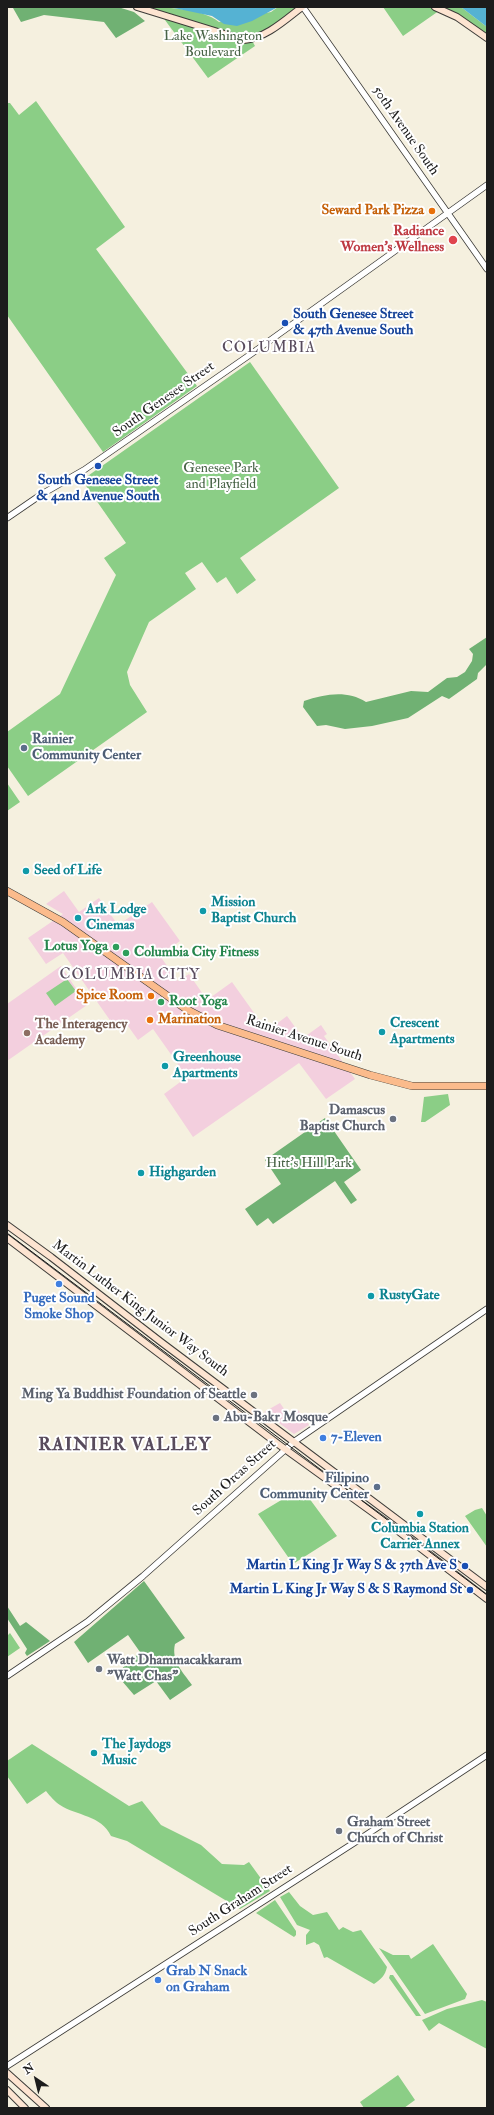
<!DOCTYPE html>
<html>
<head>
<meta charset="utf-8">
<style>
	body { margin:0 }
	#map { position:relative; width:494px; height:2115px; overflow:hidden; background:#f5f0df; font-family:"IM FELL Double Pica",serif }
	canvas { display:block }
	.frame { position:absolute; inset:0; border:8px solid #1c1c1c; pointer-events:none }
	.north { position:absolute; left:16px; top:2059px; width:40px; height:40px; -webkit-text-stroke:3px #fff; paint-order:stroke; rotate:325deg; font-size:11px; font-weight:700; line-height:16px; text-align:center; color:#1c1c1c }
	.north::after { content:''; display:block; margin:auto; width:14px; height:18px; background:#1c1c1c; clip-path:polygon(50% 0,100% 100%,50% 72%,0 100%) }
</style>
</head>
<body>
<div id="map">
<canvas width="494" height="2115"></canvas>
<div class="frame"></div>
<div class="north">N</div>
</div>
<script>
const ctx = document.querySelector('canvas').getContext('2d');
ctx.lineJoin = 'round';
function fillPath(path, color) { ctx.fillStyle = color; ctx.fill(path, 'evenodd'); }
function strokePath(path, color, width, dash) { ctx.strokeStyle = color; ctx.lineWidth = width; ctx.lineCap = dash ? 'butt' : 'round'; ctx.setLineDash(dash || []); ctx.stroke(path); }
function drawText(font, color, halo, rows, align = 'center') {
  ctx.font = font + ' "IM FELL Double Pica",serif'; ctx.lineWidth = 4; ctx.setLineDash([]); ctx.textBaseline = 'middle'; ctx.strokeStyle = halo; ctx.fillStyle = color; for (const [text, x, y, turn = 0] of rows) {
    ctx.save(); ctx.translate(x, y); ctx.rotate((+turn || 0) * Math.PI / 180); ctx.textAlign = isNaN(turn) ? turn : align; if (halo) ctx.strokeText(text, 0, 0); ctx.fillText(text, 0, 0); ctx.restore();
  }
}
fillPath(new Path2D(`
	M64,891L79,912L99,898L118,925L152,902L180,941L160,956L178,981L189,974L207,1000L232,982L267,1031L287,1016L303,1038L321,1025L327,1034L324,1036L355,1079L326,1099L299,1063L193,1137L164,1094L187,1077L153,1029L138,1040L123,1019L114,1026L63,953L46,964L28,938L63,914L46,904Z
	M61,966L87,1005L7,1061V1004Z
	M280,1403L289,1416L298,1410L309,1425L294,1434L264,1412Z`), '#f3cfde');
fillPath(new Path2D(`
	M141,7C163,7 202,8 219,22L271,12L278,7H299L270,28L250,37L255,46L208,78L159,12Z
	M383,7H461L487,27V35L443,8L403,36Z
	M36,101L125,227L96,249L197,386L103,452L7,315V103H10L19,115Z
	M250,362L339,488L240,558L256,580L237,594L226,577L217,583L202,562L185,573L196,589L149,622L127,672L130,685L147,712L28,796L7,766V732L60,694L116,575L104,558L126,543L82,480Z
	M7,783L20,802L7,811Z
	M67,979L76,991L55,1006L46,993Z
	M448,1094L450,1105L425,1122H421L424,1097Z
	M306,1494L337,1536L293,1564L258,1514L288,1496Z
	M482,1508L487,1516V1547L465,1516L475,1510Z
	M10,1633L20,1648L7,1657V1636Z
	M32,1744L129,1806L142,1801L161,1825L201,1845L222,1864L244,1865L249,1862L270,1891L240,1909L127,1841L111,1836C101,1815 77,1816 60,1805C55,1802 50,1796 46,1791L27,1804L7,1776V1761Z
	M289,1892L300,1906L313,1915L327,1912L339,1930L343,1927L353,1932L361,1930L387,1967C385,1976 381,1979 374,1984L327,1957L324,1958L319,1945L314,1942L306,1945V1935L310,1930L297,1925L280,1897Z
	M275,1900L296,1931V1935L294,1937L256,1913Z
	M433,1944L467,1994L465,1999L425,2014L379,1948L393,1955H409L411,1959Z
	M390,1975H393L421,2016H416L389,1978Z
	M482,2000L487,2002V2049L439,2023L429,2031L422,2020L447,2009Z
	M398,2075L415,2100L404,2108H364L360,2102Z`), '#8bce86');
fillPath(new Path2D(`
	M16,7H118L134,12L145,21L116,38L104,22L44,15L21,22L13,8Z
	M487,637V664L478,673L477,679L449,699L442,696L408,718L372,726L345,729L326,725L317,726L303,707L304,701C325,694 347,690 366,702L411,691L428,692L447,678L457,677L465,672L472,661L473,654L469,649Z
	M325,1118L361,1170L344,1182L357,1200L351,1204L335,1181L273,1224L268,1218L257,1226L245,1209L281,1184L265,1160Z
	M144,1581L185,1638L175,1644C171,1661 183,1672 192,1685L170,1700L156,1681L134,1695L116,1674L140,1652L128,1635L88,1663L74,1642Z
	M7,1606L20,1626L26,1622L50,1641L27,1656L25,1653L27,1649L7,1618Z`), '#70b173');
fillPath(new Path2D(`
	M169,7H278L252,21L237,26L224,24L212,16Z
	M461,7H487V27Z`), '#55b2d3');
const tertiary = new Path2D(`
	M303,7L487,269
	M7,518L42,494L84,470L251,354L487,185
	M7,1676L87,1622L143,1576L295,1441L487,1309
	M7,2066L360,1839L487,1755`);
const secondary = new Path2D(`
	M137,7L244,40C266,38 285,20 302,7
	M435,7L457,17L487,38
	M7,1225L51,1257L161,1342L487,1587
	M7,1238L278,1444L397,1530L487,1599
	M7,2073L46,2108
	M7,2090L25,2108`);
const primary = new Path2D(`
	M7,891L63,922L186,1009L217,1025L370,1075L412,1086H487`);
strokePath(tertiary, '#3d3c39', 7);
strokePath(secondary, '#3d3c39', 8);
strokePath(primary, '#3d3c39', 8);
strokePath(tertiary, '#fff', 5.5);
strokePath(secondary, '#fde4d1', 6);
strokePath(primary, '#fbbb8c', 7);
strokePath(new Path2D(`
	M7,1233L487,1595`), '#1c1c1c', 1);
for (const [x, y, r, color] of [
	[432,211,4,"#e8710a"],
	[453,240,5,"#e0444e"],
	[285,323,4,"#1a4fb4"],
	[98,466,4,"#1a4fb4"],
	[24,748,4,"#5c6f8a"],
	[26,871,4,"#0f9aa8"],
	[203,911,4,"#0f9aa8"],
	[78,918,4,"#0f9aa8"],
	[116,947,4,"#2e9e5b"],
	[126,953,4,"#2e9e5b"],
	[151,996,4,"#e8710a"],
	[161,1002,4,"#2e9e5b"],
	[150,1020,4,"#e8710a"],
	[382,1032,4,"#0f9aa8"],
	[27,1033,4,"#8d6e63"],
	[165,1066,4,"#0f9aa8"],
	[393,1119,4,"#6b7280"],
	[141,1173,4,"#0f9aa8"],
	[59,1284,4,"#3f7fe0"],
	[371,1296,4,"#0f9aa8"],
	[254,1395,4,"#6b7280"],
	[216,1418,4,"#6b7280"],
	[323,1438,4,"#3f7fe0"],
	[377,1487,4,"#5c6f8a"],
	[420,1514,4,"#0f9aa8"],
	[465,1566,4,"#1a4fb4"],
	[470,1590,4,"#1a4fb4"],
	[99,1669,4,"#6b7280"],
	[94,1753,4,"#0f9aa8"],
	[339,1831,4,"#6b7280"],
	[158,1980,4,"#3f7fe0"]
]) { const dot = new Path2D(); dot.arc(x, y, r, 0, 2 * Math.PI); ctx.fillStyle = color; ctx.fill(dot); strokePath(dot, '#fff', 1.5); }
drawText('14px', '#486346', '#fff', [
	["Lake Washington",213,37],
	["Boulevard",213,53],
	["Genesee Park",221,469],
	["and Playfield",221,485],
	["Hitt's Hill Park",309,1164]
]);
drawText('14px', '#1c1c1c', '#fff', [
	["50th Avenue South",405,131,55],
	["South Genesee Street",164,400,-35],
	["Rainier Avenue South",304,1039,18],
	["Martin Luther King Junior Way South",140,1309,37],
	["South Orcas Street",235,1478,-42],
	["South Graham Street",241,1901,-33]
]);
drawText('bold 14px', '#c56008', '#fff', [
	["Seward Park Pizza",424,211],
	["Spice Room",143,996],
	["Marination",158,1020,"left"]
], 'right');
drawText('bold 14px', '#be3a42', '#fff', [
	["Radiance",444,232],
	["Women's Wellness",444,248]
], 'right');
drawText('bold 14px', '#164399', '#fff', [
	["South Genesee Street",293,315,"left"],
	["& 47th Avenue South",293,331,"left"],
	["South Genesee Street",98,481,"center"],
	["& 42nd Avenue South",98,497,"center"],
	["Martin L King Jr Way S & 37th Ave S",457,1566],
	["Martin L King Jr Way S & S Raymond St",462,1590]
], 'right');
drawText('bold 14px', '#4e5e75', '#fff', [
	["Rainier",32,740],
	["Community Center",32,756],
	["Filipino",369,1479,"right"],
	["Community Center",369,1495,"right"]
], 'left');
drawText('bold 14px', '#0d838f', '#fff', [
	["Seed of Life",34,871],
	["Mission",211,903],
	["Baptist Church",211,919],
	["Ark Lodge",86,910],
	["Cinemas",86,926],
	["Crescent",390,1024],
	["Apartments",390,1040],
	["Greenhouse",173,1058],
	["Apartments",173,1074],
	["Highgarden",149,1173],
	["RustyGate",379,1296],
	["Columbia Station",420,1529,"center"],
	["Carrier Annex",420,1545,"center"],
	["The Jaydogs",102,1745],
	["Music",102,1761]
], 'left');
drawText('bold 14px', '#27864d', '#fff', [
	["Lotus Yoga",108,947,"right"],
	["Columbia City Fitness",134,953],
	["Root Yoga",169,1002]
], 'left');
drawText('bold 14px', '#785e54', '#fff', [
	["The Interagency",35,1025],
	["Academy",35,1041]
], 'left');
drawText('bold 14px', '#5b616d', '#fff', [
	["Damascus",385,1111,"right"],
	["Baptist Church",385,1127,"right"],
	["Ming Ya Buddhist Foundation of Seattle",246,1395,"right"],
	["Abu-Bakr Mosque",224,1418],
	["Watt Dhammacakkaram",107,1661],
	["\"Watt Chas\"",107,1677],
	["Graham Street",347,1823],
	["Church of Christ",347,1839]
], 'left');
drawText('bold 14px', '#366cbe', '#fff', [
	["Puget Sound",59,1299,"center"],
	["Smoke Shop",59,1315,"center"],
	["7-Eleven",331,1438],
	["Grab N Snack",166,1972],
	["on Graham",166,1988]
], 'left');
ctx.letterSpacing = '1px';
drawText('15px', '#584b5c', '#fff', [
	["COLUMBIA",269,349],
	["COLUMBIA CITY",130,976]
]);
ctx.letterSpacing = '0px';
ctx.letterSpacing = '1px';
drawText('bold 18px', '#584b5c', '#fff', [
	["RAINIER VALLEY",125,1446]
]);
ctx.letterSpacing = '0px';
</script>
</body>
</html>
